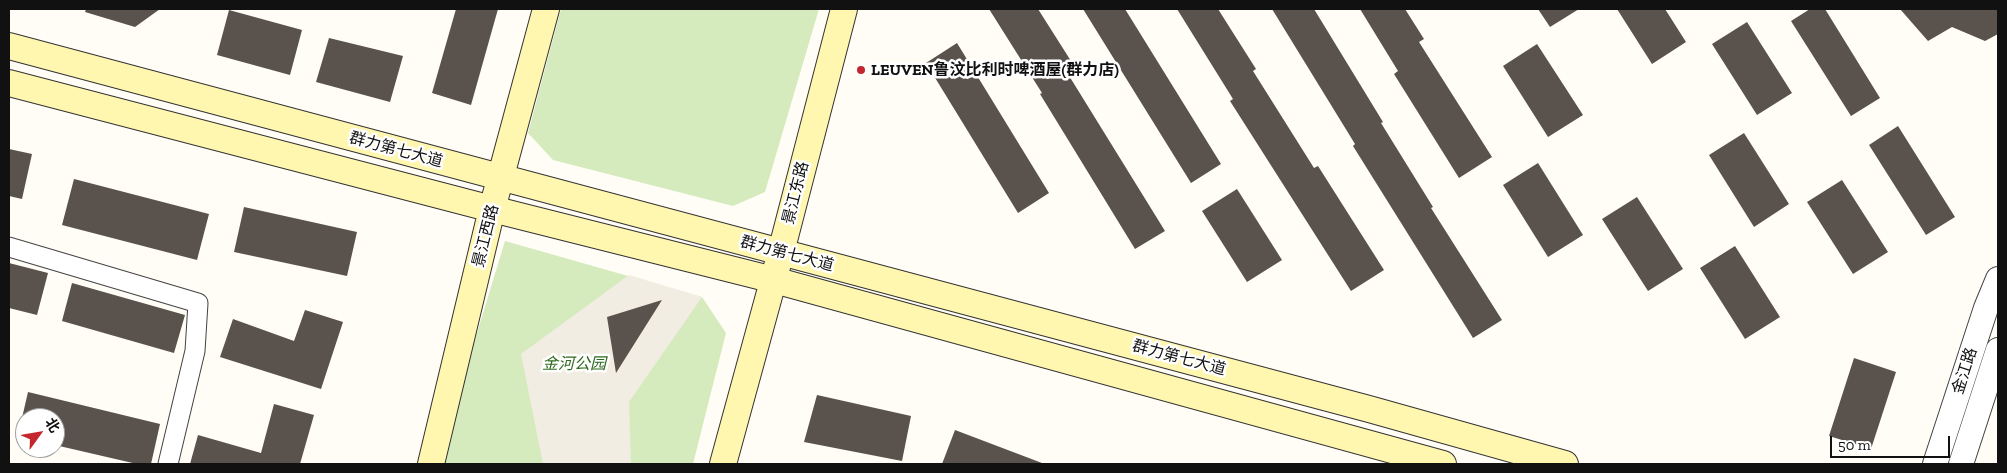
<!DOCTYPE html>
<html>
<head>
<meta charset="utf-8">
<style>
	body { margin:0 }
	#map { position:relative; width:2007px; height:473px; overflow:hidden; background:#fffdf5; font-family:"Zilla Slab","Noto Sans SC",serif }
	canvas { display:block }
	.frame { position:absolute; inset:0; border:10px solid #111; pointer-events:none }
	.north { position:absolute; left:15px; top:408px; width:50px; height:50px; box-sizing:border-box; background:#fff; border:1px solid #a0a0a0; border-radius:50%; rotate:58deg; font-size:14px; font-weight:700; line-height:20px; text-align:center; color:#111 }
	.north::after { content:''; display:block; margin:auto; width:18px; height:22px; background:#c4262e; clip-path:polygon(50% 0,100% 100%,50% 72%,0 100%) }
	.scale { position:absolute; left:1830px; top:436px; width:120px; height:22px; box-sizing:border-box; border:2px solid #111; border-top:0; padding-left:6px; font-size:15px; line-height:18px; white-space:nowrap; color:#111; -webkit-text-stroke:4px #fff; paint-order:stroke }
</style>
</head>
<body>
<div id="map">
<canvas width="2007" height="473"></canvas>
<div class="frame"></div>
<div class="north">北</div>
<div class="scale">50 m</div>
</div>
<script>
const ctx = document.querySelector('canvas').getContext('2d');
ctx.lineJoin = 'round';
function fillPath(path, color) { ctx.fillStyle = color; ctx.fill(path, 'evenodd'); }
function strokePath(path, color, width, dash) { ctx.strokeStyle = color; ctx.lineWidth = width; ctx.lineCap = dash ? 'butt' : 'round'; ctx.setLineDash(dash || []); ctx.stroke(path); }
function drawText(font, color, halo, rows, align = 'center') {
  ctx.font = font + ' "Zilla Slab","Noto Sans SC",serif'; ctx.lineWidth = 5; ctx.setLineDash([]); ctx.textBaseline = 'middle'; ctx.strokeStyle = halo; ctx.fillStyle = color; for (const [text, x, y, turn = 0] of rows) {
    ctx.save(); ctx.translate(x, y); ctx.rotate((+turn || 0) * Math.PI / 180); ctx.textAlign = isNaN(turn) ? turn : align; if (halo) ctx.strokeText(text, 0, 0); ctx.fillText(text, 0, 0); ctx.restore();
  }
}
fillPath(new Path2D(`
	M561,9H819L765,192L733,206L553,160L528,133Z
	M505,241L702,297L726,333L693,464H437Z`), '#d5ebbd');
fillPath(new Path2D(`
	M629,275L702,297L629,402L631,464H543L521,354Z`), '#f1ede2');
fillPath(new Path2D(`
	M86,9H160L135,27L85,12Z
	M456,9H498L471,105L432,93Z
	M989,9H1038L1071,61L1063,66L1165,231L1135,249L1040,94L1042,93Z
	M1083,9H1125L1221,164L1191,183Z
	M1177,9H1218L1256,69L1253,71L1314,168L1318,166L1384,270L1351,291L1230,101L1233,99Z
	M1272,9H1314L1383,122L1381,123L1433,207L1431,208L1502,320L1473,338L1353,146L1355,144Z
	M1360,9H1405L1424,39L1419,42L1492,157L1459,178L1394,74L1398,71Z
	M1538,9H1579L1550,27Z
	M1617,9H1665L1686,42L1652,64Z
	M1810,9H1825L1880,98L1851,116L1791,21Z
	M1900,9H1998V34L1985,41L1952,27L1928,41Z
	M229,10L302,30L290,75L217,55Z
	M1747,22L1792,93L1757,115L1712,44Z
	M329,38L403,56L390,102L316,82Z
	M957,43L1049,193L1018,213L926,63Z
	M1537,44L1583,115L1548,137L1503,66Z
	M1898,126L1955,217L1926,235L1869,145Z
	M1744,133L1789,204L1754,227L1709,155Z
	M9,149L32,154L22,199L9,196Z
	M1538,163L1583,235L1548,257L1503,185Z
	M74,179L209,214L197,260L62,225Z
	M1842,180L1888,252L1853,274L1807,202Z
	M1237,189L1282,260L1247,282L1202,211Z
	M1637,197L1683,269L1648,291L1602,219Z
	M244,207L357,232L347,276L234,252Z
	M1735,246L1780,317L1745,339L1700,268Z
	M9,263L48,273L37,315L9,308Z
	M72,283L185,315L174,353L62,321Z
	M662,300L616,373L607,317Z
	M305,310L343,322L321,389L220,357L233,319L294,341Z
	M1854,358L1896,372L1871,449L1829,436Z
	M28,392L160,424L151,464H137L55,445V418H22Z
	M817,395L911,416L902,461L804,442Z
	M274,404L314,415L300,464H190L198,435L261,453Z
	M955,430L1042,463L1041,464H942Z`), '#5a524d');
const minor = new Path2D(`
	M9,247L198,303L195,351L168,464`);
const tertiary = new Path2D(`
	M1935,464L1986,308L1998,279
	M1961,464L1998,350`);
const secondary = new Path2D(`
	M9,46L1369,409L1565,464
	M9,83L492,209L774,280L1443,464
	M431,464L492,209L546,9
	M723,464L781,252L844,9`);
strokePath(minor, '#444', 21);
strokePath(tertiary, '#444', 26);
strokePath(secondary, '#333', 28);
strokePath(minor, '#fff', 19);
strokePath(tertiary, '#fff', 24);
strokePath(secondary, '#fff6b0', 26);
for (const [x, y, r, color] of [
	[861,70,5,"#c4262e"]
]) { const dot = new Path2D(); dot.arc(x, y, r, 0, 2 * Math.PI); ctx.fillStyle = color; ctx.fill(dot); strokePath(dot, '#fff', 2); }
drawText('bold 16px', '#111', '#fff', [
	["LEUVEN鲁汶比利时啤酒屋(群力店)",871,70]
], 'left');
drawText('16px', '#111', '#fff', [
	["群力第七大道",396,150,15],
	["景江东路",796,193,-76],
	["景江西路",486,236,-76],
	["群力第七大道",787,254,15],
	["群力第七大道",1179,358,15],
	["金江路",1965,371,-72]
]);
drawText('italic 16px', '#2f6b1f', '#fff', [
	["金河公园",574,364]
]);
</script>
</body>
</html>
